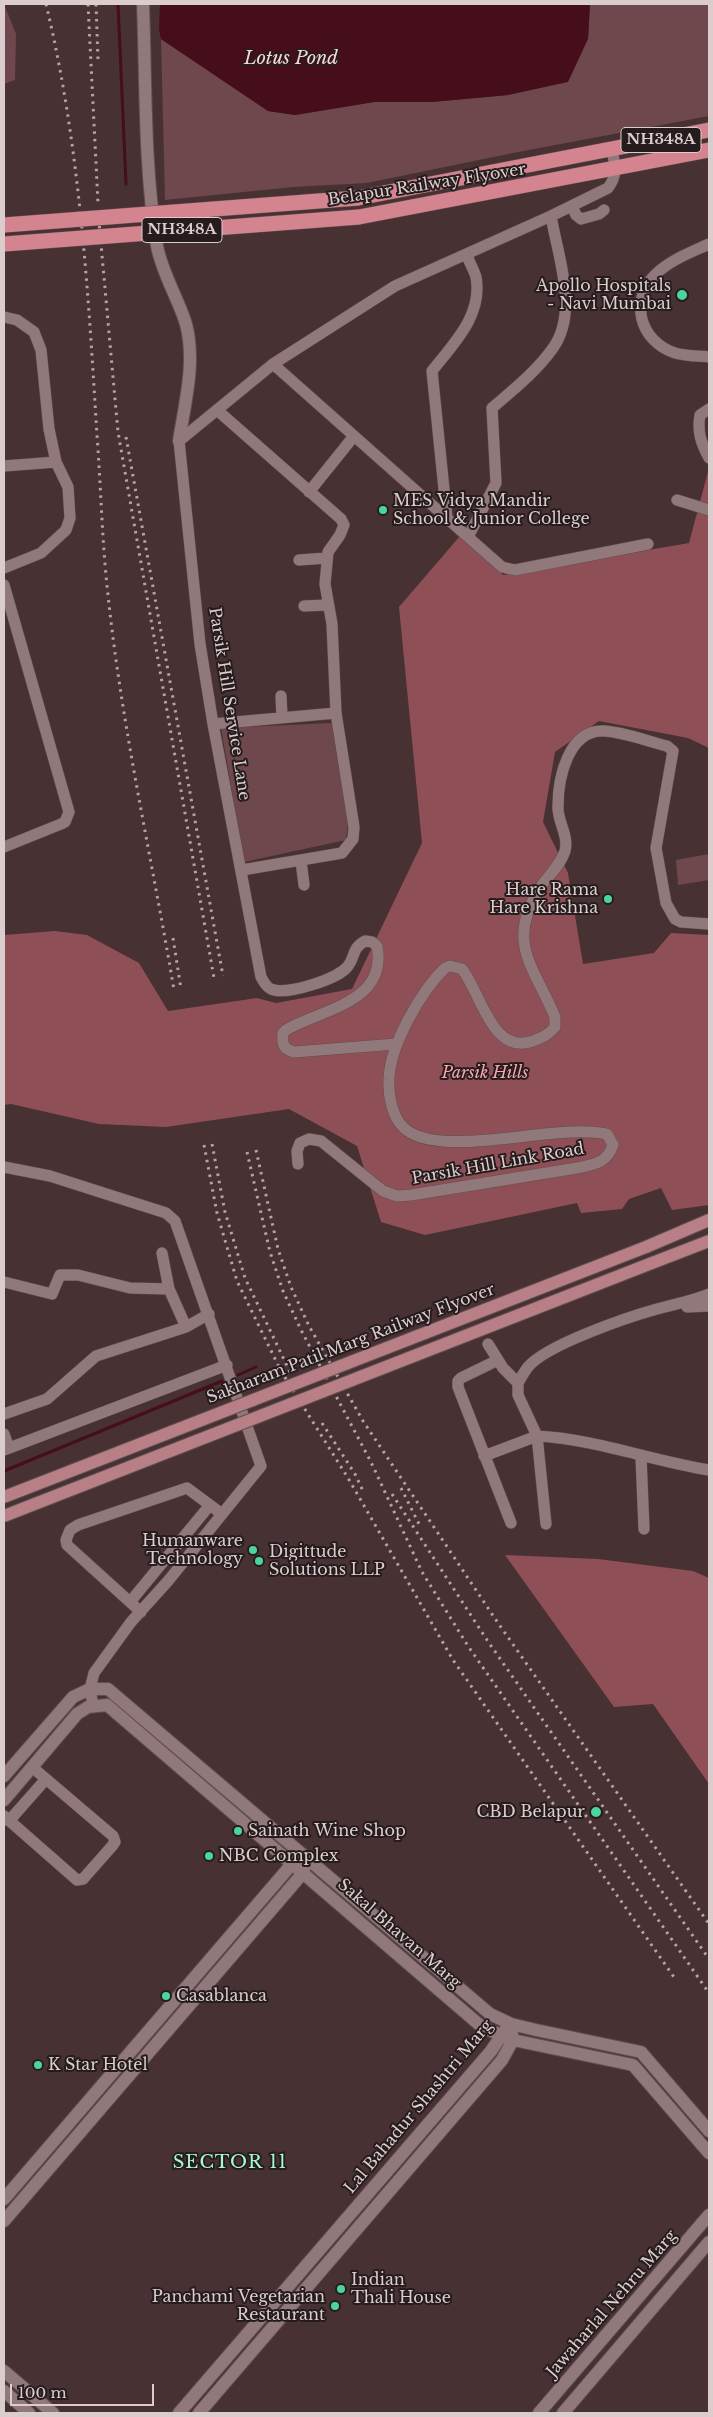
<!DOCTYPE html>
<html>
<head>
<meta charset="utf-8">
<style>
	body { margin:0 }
	#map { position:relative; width:713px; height:2417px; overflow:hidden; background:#473133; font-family:"Libre Baskerville",serif }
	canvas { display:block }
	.frame { position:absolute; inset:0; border:5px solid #dbcdce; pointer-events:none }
	.scale { position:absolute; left:10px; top:2384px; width:144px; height:22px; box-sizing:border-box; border:2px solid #dbcdce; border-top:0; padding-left:6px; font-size:15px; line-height:18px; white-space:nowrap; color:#dbcdce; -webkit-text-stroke:4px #261c1d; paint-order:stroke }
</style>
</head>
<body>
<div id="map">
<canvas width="713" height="2417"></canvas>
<div class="frame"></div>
<div class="scale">100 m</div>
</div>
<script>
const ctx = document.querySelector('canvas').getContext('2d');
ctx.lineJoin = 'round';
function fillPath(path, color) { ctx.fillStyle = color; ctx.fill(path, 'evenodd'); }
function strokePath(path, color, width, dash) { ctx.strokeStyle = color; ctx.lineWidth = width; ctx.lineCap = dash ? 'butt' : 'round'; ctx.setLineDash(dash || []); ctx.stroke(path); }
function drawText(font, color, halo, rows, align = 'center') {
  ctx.font = font + ' "Libre Baskerville",serif'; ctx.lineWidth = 4; ctx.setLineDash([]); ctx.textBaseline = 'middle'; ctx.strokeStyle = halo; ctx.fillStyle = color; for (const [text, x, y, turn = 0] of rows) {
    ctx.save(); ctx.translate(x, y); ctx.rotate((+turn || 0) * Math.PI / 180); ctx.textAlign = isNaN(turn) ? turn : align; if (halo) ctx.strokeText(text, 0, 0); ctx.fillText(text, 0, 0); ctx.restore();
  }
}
fillPath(new Path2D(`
	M4,4L16,34L15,80L4,84Z
	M590,4H709V116L513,153L367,183L293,187L165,200L161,39L268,111L295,115L374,102H432L508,95L588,39Z
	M332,723L348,824L346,840L244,862L221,728Z
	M709,854V880L678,885L676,860Z`), '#6e484d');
fillPath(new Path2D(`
	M709,468V748L688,738L599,721L555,752L543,822L568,873L583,964L654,953L671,933L709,935V1205L672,1210L661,1188L629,1199L622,1209L581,1213L577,1203L425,1235L381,1222L357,1146L289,1109L166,1127L99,1124L11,1104L4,1105V935L55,931L87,935L139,963L168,1011L257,998L276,1003L352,989L422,843L399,607L466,529L503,575L689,543Z
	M505,1555L598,1559L693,1571L709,1578V1784L653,1704L614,1707Z`), '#8f4f57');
fillPath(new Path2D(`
	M160,4H590L588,39L568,82L508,95L432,102H374L295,115L268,111L161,39L159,29Z`), '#460d1a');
strokePath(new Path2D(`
	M118,4L126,184
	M238,1375L256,1367
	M4,1471L222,1381`), '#460d1a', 3);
const street = new Path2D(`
	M572,206L576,215L581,219L599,214L604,210
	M709,244C692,252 670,260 656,274C629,300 639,341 675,353C685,356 698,356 709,357
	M4,317L17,320L34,332L41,350L49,429L56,462L68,487L70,518L66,530L41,553L4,568
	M273,364L468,537L496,483L492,408C513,390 536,372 553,348C579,311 558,257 551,216
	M709,409L700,415C697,432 701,443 709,458
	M217,410L341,519L344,525L340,535L328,552L325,584L332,624L336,713L354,827L353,839L342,853L242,870
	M4,466L56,462
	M309,492L354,436
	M677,500L709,510
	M447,519L432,371C454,343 483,315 476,277C474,270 469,262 467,255
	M468,537L502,567L515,570L648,544
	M299,560L327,558
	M4,585L69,812L65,822L61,824L4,847
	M304,606L327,605
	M281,696L282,717
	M213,724L336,713
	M301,861L304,885
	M396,1044L294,1052C283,1049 282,1044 283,1033L286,1030C321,1009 388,1003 377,946L372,942L365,941C351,949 356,956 348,966C339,979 285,996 271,989C266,987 264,982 261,977L213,724L200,644L179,441L273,364L395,286L551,216L608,188C618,175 615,165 612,150
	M298,1164L297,1151L300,1143L309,1139L321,1141L383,1191L397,1196L411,1195L577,1168C595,1164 607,1163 613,1145L607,1134C558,1122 440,1161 404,1128C392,1117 388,1095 389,1079C390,1045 421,991 445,968L450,966L462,969C481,993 492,1056 533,1041C543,1037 548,1035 555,1027V1017C535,968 506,944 538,891C546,877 560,867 565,851C569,835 557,821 558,806C558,779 568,729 604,731C624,732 647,741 667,746L673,751L656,848L666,903L675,919L681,922L709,924
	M4,1167L50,1176L166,1213L175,1221L261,1466L168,1581L131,1622L94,1673L90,1689L93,1705
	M162,1253L169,1289
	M4,1282L52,1294L60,1275H78L130,1288L169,1289L186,1327
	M687,1307L709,1306
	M488,1344L503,1368L518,1383V1395L537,1436C595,1439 652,1461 709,1470
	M498,1360L461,1378L458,1381V1387L511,1523
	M518,1383C521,1378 524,1372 528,1367C546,1345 628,1317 657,1309C675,1304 692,1301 709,1294
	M4,1414L47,1399L96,1356L186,1327L209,1314
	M4,1434L9,1448
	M4,1450L227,1365
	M484,1456L537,1436L546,1524
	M641,1457L644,1529
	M130,1602L210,1505
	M141,1612L67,1545L66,1540L70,1530L78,1525L187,1488L222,1514
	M4,1816L77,1880L83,1879L113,1845L115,1842L113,1836L32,1767
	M9,1821L46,1779`);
const secondary = new Path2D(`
	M143,4C146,84 144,167 157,246C162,273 178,298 186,324C196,362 185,402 179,441
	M4,1776L73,1697L90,1689H108L490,2014L511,2024L536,2030L641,2052L709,2131
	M4,1800L77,1714L88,1707L107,1705L482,2027L513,2040L633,2065L709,2153
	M4,2199L292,1864L299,1861
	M4,2221L303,1873L305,1865
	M4,2371L53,2413
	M4,2391L29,2413
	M179,2413L491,2051L506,2029
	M199,2413L502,2060L513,2040L512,2034
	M539,2413L709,2215
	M563,2413L709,2242`);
const primary = new Path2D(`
	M646,1247L709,1220
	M652,1263L709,1241`);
const highway = new Path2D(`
	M358,198L709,130
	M359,217L709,150`);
strokePath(street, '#604f51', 12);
strokePath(secondary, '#604f51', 14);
strokePath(primary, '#604f51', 14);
strokePath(highway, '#604f51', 16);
strokePath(street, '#91787a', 11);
strokePath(secondary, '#91787a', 12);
strokePath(primary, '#b97f86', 12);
strokePath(highway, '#d4848e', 15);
strokePath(new Path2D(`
	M46,4C80,145 88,291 97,435C101,489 102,542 108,595C122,728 152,859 174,990
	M88,4L98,203
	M96,4L98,59
	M98,211L118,432L214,978
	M126,437L223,976
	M173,938L181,989
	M212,1144L225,1212L245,1278L290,1372
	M204,1145L217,1213L237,1281L281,1371L348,1478L453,1660L676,1980
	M256,1150L278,1249L291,1287L309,1326L363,1421L498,1623L709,1924
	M247,1152L270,1252L283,1291L301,1330L371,1462L422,1572L468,1646L709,1993
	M322,1423L355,1474L364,1493
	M401,1488L419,1524
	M392,1494L487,1640L709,1959`), '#b4a4a5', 3, [2.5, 5]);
const primaryBridge = new Path2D(`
	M4,1497L646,1247
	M4,1516L652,1263`);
const highwayBridge = new Path2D(`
	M4,225L358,198
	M4,244L359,217`);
strokePath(primaryBridge, '#604f51', 14, []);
strokePath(highwayBridge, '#604f51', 16, []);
strokePath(primaryBridge, '#b97f86', 12);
strokePath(highwayBridge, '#d4848e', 15);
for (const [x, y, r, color] of [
	[682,295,6,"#4bd49b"],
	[383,510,5,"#4bd49b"],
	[608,899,5,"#4bd49b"],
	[253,1550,5,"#4bd49b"],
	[259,1561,5,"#4bd49b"],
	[596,1812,6,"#4bd49b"],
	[238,1831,5,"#4bd49b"],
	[209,1856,5,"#4bd49b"],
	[166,1996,5,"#4bd49b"],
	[38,2065,5,"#4bd49b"],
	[341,2289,5,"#4bd49b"],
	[335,2306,5,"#4bd49b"]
]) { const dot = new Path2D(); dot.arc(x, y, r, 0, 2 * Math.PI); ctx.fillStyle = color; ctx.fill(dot); strokePath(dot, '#261c1d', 2); }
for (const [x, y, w] of [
	[661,140,80],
	[182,230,80]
]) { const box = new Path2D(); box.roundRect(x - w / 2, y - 12.5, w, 25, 4); ctx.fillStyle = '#261c1d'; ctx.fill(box); strokePath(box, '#dbcdce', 1); }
drawText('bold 15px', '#dbcdce', null, [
	["NH348A",661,140],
	["NH348A",182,230]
]);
drawText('16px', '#dbcdce', '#261c1d', [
	["Belapur Railway Flyover",427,185,-9],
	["Parsik Hill Service Lane",229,704,81],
	["Parsik Hill Link Road",498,1164,-10],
	["Sakharam Patil Marg Railway Flyover",351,1344,-21],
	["Sakal Bhavan Marg",399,1934,41],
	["Lal Bahadur Shashtri Marg",419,2107,-50],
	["Jawaharlal Nehru Marg",612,2304,-49]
]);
drawText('16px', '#dbcdce', '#261c1d', [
	["Apollo Hospitals",671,286,"right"],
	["- Navi Mumbai",671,304,"right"],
	["MES Vidya Mandir",393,501],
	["School & Junior College",393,519],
	["Hare Rama",598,890,"right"],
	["Hare Krishna",598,908,"right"],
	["Humanware",243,1541,"right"],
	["Technology",243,1559,"right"],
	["Digittude",269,1552],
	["Solutions LLP",269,1570],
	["CBD Belapur",585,1812,"right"],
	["Sainath Wine Shop",248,1831],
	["NBC Complex",219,1856],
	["Casablanca",176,1996],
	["K Star Hotel",48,2065],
	["Indian",351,2280],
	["Thali House",351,2298],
	["Panchami Vegetarian",325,2297,"right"],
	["Restaurant",325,2315,"right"]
], 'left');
drawText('italic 16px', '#f6a7b0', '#261c1d', [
	["Parsik Hills",485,1073]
]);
drawText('italic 18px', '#fcd3d6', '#261c1d', [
	["Lotus Pond",291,59]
]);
ctx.letterSpacing = '1px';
drawText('18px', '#a5f9d0', '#261c1d', [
	["SECTOR 11",230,2163]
]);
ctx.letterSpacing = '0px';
</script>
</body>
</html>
